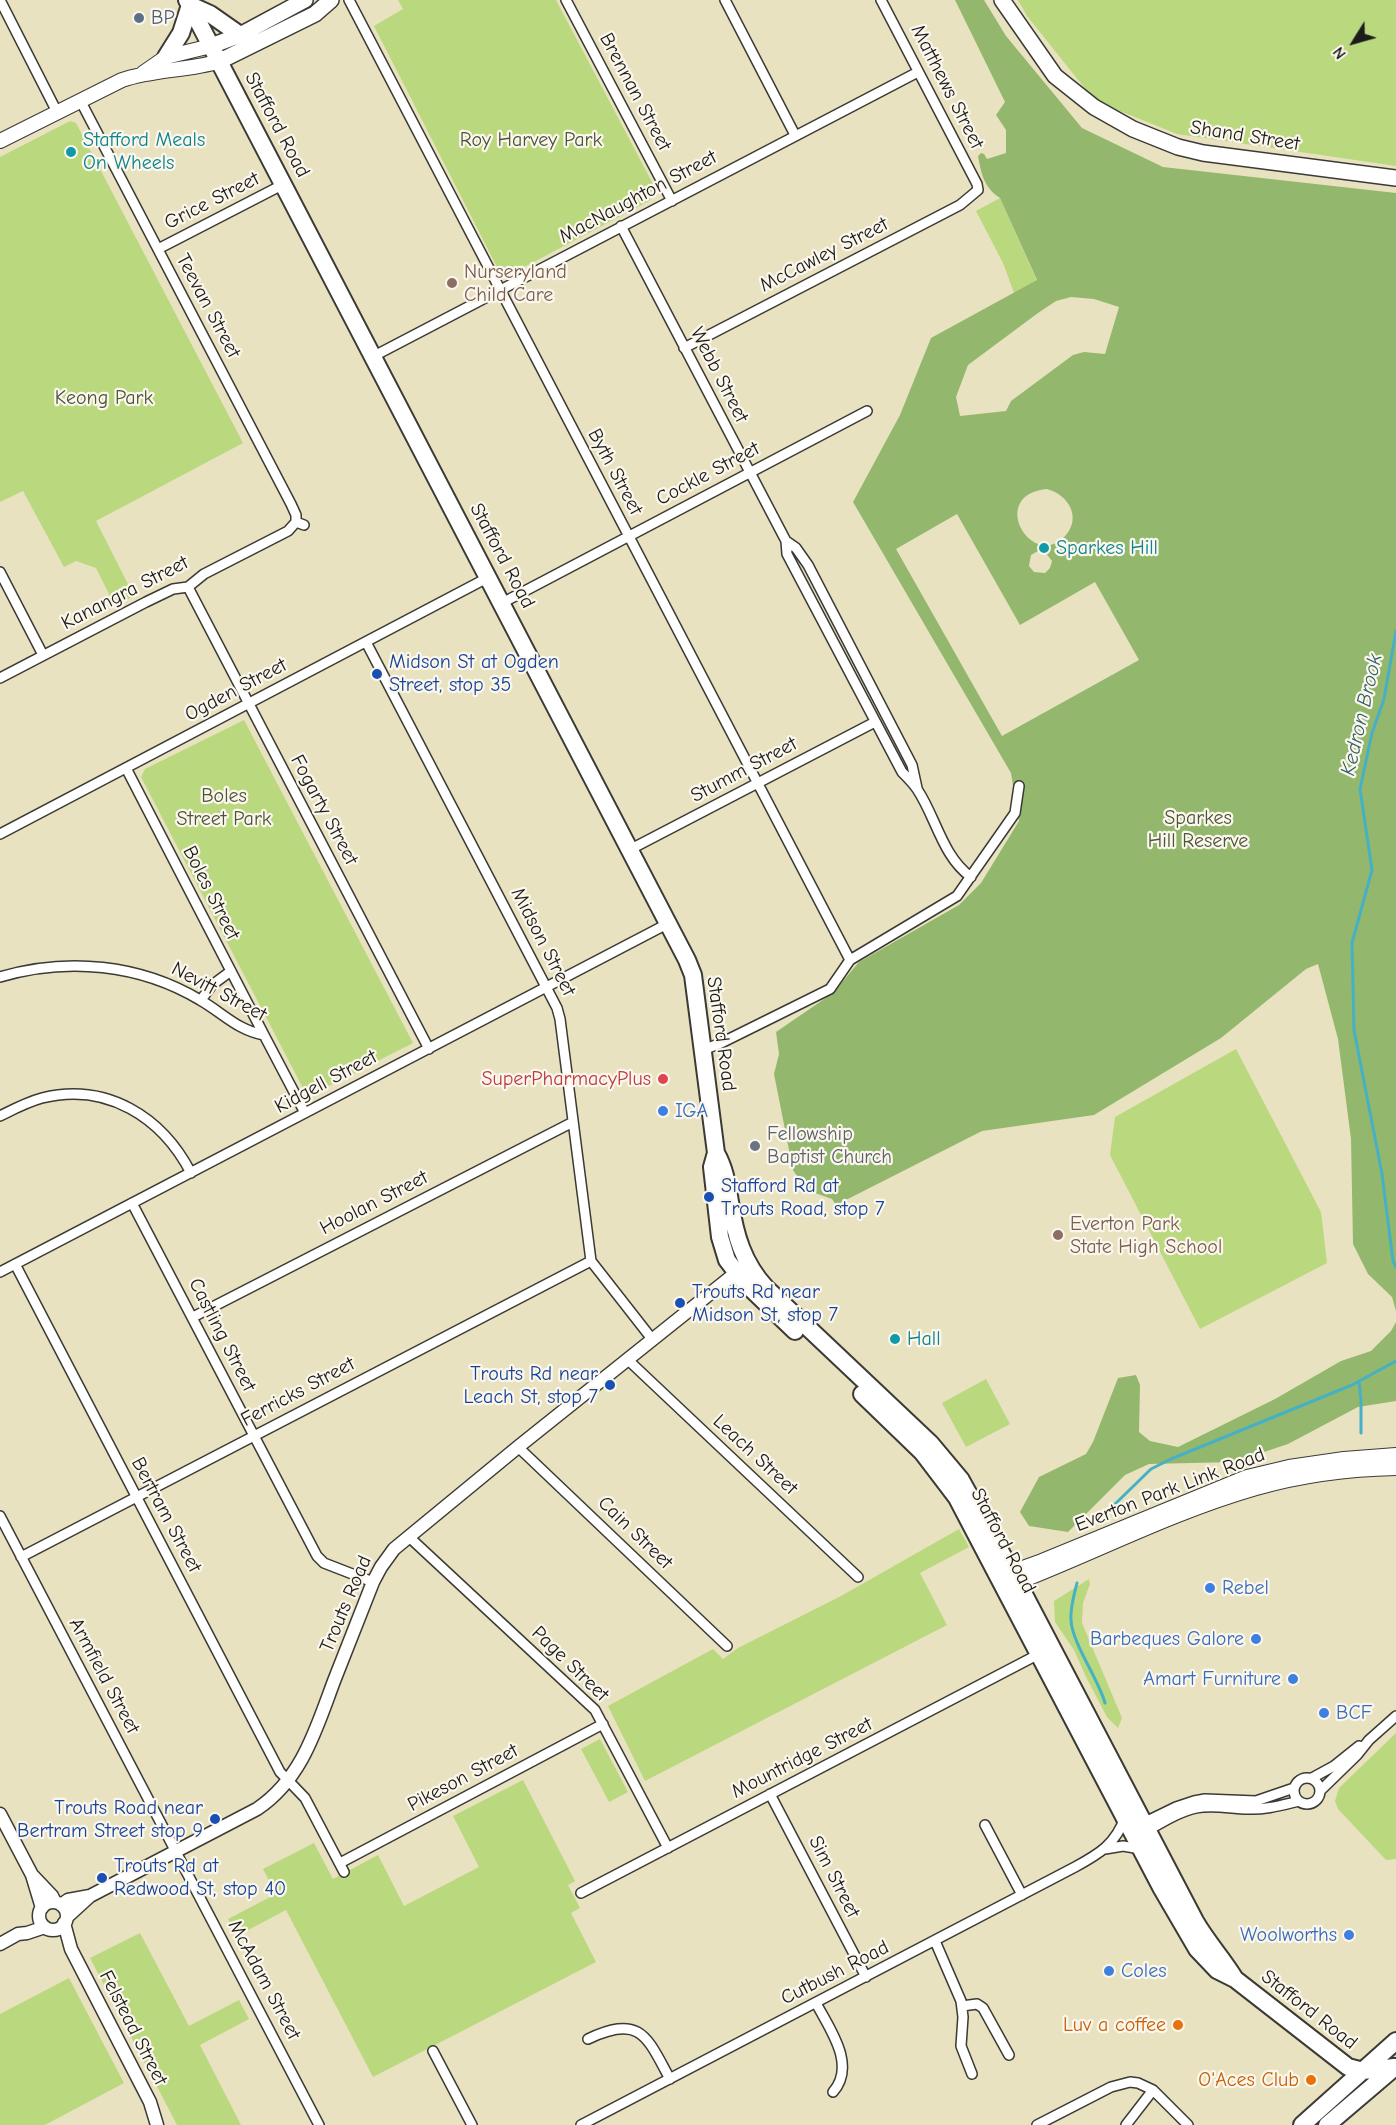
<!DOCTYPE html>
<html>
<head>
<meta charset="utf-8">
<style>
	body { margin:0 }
	#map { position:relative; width:1396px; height:2125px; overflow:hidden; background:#e9e2c1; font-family:"Comic Neue",sans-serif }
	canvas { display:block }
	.north { position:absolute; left:1324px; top:12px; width:60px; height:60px; -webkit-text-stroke:4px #fbf7ec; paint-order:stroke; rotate:233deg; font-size:16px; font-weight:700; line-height:24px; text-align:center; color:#1c1c1c }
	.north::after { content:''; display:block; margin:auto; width:21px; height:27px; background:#1c1c1c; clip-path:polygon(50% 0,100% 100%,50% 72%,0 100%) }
</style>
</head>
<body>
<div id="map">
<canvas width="1396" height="2125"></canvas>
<div class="north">N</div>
</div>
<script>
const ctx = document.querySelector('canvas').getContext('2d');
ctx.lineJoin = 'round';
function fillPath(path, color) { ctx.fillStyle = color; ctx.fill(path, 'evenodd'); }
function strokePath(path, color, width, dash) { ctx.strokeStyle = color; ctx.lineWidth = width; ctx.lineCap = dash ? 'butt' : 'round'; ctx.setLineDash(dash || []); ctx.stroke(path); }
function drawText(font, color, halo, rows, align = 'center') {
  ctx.font = font + ' "Comic Neue",sans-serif'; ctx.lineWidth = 4.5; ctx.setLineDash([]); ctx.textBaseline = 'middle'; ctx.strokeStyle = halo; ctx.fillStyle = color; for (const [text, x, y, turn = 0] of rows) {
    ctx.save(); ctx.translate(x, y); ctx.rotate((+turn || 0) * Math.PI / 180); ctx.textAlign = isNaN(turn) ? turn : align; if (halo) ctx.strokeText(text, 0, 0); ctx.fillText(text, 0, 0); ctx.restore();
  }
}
fillPath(new Path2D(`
	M398,0H556L653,184L655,191L649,201L513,273L503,274L497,267L374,26L403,9Z
	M1018,0H1396V166L1177,134L1095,101L1027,16Z
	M70,121L76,123L243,443L96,521L134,596L115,606L96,568L76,561L64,567L23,491L0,502V157Z
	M1000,198L1037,281L1014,293L1003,263L976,211Z
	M244,720L413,1043L313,1094L305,1092L141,777L145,769Z
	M1236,1049L1321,1212L1327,1263L1200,1329L1110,1155L1115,1117Z
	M986,1379L1010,1424L966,1447L942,1403Z
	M959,1529L969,1547L920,1573L947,1625L645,1781L608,1706L713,1649L723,1659L738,1648L841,1596Z
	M1089,1579L1090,1584L1083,1603L1082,1623L1122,1718L1118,1728L1107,1717L1086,1677L1074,1650L1055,1622L1054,1601Z
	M1396,1733V1859L1386,1860L1338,1809L1335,1801L1339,1788Z
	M600,1739L628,1792L609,1802L581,1749Z
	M523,1780L575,1881L568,1885L580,1908L571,1913L596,1962L373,2077L286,1910L237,1936L228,1919L276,1894L263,1869L314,1843L333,1879L378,1855L404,1906L479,1867L453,1816Z
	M140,1933L189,2026L239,2000L249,2019L200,2045L241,2125H177L90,1958Z
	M69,1978L124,2083L45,2125H0V2014Z`), '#bad87e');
fillPath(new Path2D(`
	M955,0H984L1006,36L1082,128L1163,167L1396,193V1311L1392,1297L1368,1274L1353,1244L1351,1139L1338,1039L1318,964L1306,969L1221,1038L1094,1115L982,1131L836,1205L832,1199L815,1193L803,1185L793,1170L774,1074L779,1054L776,1032L833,993L859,962L959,905L981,883L1019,821L1011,773L853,502L900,415L931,338L1037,280L1000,198C984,188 981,173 978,156L981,153L984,154L987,159L1006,153V130L996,115L1005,102ZM1071,297L1094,299L1119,307L1105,354L1084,352L1073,355L1011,401L1006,411L960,416L956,397L968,365L1038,313L1056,301ZM1047,489C1067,494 1082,516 1066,535C1033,573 986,495 1047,489ZM957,514L1020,625L1095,582L1139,660L1002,736L896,549ZM1038,551L1045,552L1052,561L1050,568L1045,573L1034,572L1029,566L1031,555Z
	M1396,1322V1401L1358,1407L1288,1444L1234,1462L1149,1464L1125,1475L1068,1532L1029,1526L1020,1512L1039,1477L1086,1454L1093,1442L1118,1378L1136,1375L1140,1385L1139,1432L1150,1441L1178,1447L1275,1399L1341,1361L1371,1351L1391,1331Z`), '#93b86d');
strokePath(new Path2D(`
	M1396,631L1384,699L1372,733L1360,789L1372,870L1352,943L1354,1030L1382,1174L1393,1261L1396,1267
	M1359,1381L1361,1400V1433
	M1114,1505L1151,1469L1171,1459L1352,1385L1396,1361
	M1077,1583C1074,1595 1070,1608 1071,1620C1072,1643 1098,1678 1105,1703`), '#46b0c4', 3);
const minor = new Path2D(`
	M0,0L57,112
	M349,0L850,960
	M566,0L672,201
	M725,0L795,135
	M80,100L291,504L296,515V522L304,525
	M621,226L786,541L787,554L902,772C907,777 913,783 917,789C936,817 942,856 971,877
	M158,249L284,184
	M684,348L960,205L978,190L977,184L881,0
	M374,356L918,72
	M786,541L796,548L808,565L912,765L917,788
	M0,572L43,655
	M188,587L429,1049
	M502,603L867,411
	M366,642L557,1008L560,1019L591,1261L652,1339
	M0,678L146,602L173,589L188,587L204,574L288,531L296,522
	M126,768L264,1035
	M0,834L489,577
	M631,849L875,722
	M0,977C67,957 140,964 200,1000C223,1013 237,1030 264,1035L305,1113
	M201,1000L212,985L231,971
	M703,1050L721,1043L830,989L850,960L957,896L1015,813L1019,786
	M0,1116C14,1109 27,1102 42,1098C107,1082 162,1117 191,1173
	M132,1203L317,1556L324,1563L373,1582
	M15,1264L280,1772L305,1798L344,1872
	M0,1272L669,923
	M193,1317L573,1122
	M627,1359L858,1577
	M518,1447L727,1646
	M0,1516L319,2125
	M408,1536L595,1710L668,1848
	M21,1557L591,1261
	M1294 1791a13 13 0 1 1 26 0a13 13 0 1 1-26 0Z
	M1312,1778L1334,1766L1359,1746
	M1320,1791L1357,1755L1369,1740L1396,1716
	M770,1794L866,1977
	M1141,1824L1176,1807L1194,1801L1205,1799L1256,1801L1294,1788
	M985,1825L1022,1895
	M1145,1832C1161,1823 1178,1812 1196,1808C1214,1804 1230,1809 1248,1809C1265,1810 1282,1805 1299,1801
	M1105,1849L1123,1846L1141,1849
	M340,1863L603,1724
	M581,1893L1039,1654
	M935,1941L961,2001L963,2017L961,2046L972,2074
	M816,2003C829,2028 857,2065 833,2092
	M962,2006L977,2004L983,2008L1009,2055
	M588,2039C641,2014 647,2037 670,2079
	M433,2051L472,2125
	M581,2125L1075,1867C1099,1854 1116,1844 1125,1817
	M1037,2125L1111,2087L1130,2082L1138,2083L1153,2090L1188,2125
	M1126,2125L1153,2090`);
const tertiary = new Path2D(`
	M0,1814L32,1875L42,1908
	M33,1876L52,1896L55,1902
	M39 1916a14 14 0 1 1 28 0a14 14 0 1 1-28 0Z
	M61,1905L68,1900L90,1896L257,1809C302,1779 316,1729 334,1681C347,1648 360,1615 373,1582L381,1567L394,1549L518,1447L742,1268
	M67,1917L90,1896
	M64,1923L71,1949L150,2102L157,2125
	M0,1944L18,1934L27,1933L45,1927`);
const secondary = new Path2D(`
	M143,73L166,57L211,46
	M0,141L122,80C154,69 188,71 220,61
	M1003,1575L1042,1561L1247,1477L1289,1467L1344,1459L1396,1455
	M1011,1585C1092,1554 1172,1512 1256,1488C1302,1475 1349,1469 1396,1468`);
const primary = new Path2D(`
	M1002,0L1055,76L1094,107L1133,129L1178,147L1203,153L1396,178
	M211,46L240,35L305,0
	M220,61L315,14L331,0`);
const trunk = new Path2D(`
	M187,0L687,960L693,975L716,1153C725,1169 727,1184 730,1202C735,1235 743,1263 766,1288L930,1443L961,1480L1018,1583L1195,1921C1207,1942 1223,1959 1235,1979
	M190,5L210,14L240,35
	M166,57L181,33L190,5
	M716,1153L712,1167L720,1237L727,1260L743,1281L795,1331
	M862,1394L922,1452L957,1498L1162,1889L1197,1949L1217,1970L1235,1979L1348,2067L1363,2071L1394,2067
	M1302,2125L1396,2041
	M1327,2125L1395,2067`);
strokePath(minor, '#3b3a35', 12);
strokePath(tertiary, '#3b3a35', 15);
strokePath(secondary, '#3b3a35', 16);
strokePath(primary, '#3b3a35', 18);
strokePath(trunk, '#3b3a35', 20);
strokePath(minor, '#fff', 9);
strokePath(tertiary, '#fff', 12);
strokePath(secondary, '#fff', 14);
strokePath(primary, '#fff', 15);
strokePath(trunk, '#fff', 16);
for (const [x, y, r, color] of [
	[139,18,6,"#5c6f8a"],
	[71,152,6,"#0f9aa8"],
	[452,283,6,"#8d6e63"],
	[1044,548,6,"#0f9aa8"],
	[377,674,6,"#1a4fb4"],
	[663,1079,6,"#e0444e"],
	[663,1111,6,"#3f7fe0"],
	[755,1146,6,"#6b7280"],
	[709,1197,6,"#1a4fb4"],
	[1058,1235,6,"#8d6e63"],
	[680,1303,6,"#1a4fb4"],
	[895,1339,6,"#0f9aa8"],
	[610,1385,6,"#1a4fb4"],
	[1210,1588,6,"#3f7fe0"],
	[1256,1639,6,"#3f7fe0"],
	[1293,1679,6,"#3f7fe0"],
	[1324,1713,6,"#3f7fe0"],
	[215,1819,6,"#1a4fb4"],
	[102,1878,6,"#1a4fb4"],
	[1349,1935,6,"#3f7fe0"],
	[1109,1971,6,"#3f7fe0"],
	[1178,2025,6,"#e8710a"],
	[1311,2080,6,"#e8710a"]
]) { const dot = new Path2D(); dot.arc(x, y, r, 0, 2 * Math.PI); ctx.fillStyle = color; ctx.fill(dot); strokePath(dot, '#fbf7ec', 2); }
drawText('20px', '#4e5e75', '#fbf7ec', [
	["BP",151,18]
], 'left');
drawText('20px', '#1c1c1c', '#fbf7ec', [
	["Matthews Street",947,87,63],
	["Brennan Street",635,92,62],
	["Stafford Road",277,125,62],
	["Shand Street",1245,136,9],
	["MacNaughton Street",638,197,-28],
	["Grice Street",212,201,-27],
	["McCawley Street",824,255,-27],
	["Teevan Street",208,306,62],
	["Webb Street",719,375,63],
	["Byth Street",615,472,62],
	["Cockle Street",708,474,-28],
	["Stafford Road",502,556,62],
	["Kanangra Street",125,593,-27],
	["Ogden Street",236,690,-28],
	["Stumm Street",744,770,-28],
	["Fogarty Street",324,810,62],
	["Boles Street",211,893,63],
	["Midson Street",543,942,63],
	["Nevitt Street",219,992,28],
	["Stafford Road",721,1034,82],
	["Kidgell Street",326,1082,-28],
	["Hoolan Street",374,1203,-27],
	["Castling Street",222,1335,63],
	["Ferricks Street",298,1392,-28],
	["Leach Street",755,1455,43],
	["Everton Park Link Road",1170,1490,-21],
	["Bertram Street",166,1515,62],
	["Cain Street",635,1533,44],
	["Stafford Road",1003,1541,62],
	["Trouts Road",346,1604,-67],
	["Page Street",570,1664,44],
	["Armfield Street",104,1676,62],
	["Mountridge Street",802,1758,-27],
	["Pikeson Street",463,1778,-28],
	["Sim Street",834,1877,63],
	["Cutbush Road",835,1973,-27],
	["McAdam Street",264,1980,62],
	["Stafford Road",1309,2010,38],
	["Felstead Street",133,2028,63]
]);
drawText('20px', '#0d838f', '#fbf7ec', [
	["Stafford Meals",83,140],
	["On Wheels",83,163],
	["Sparkes Hill",1056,548],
	["Hall",907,1339]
], 'left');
drawText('20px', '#4b5439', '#fbf7ec', [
	["Roy Harvey Park",531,140],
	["Keong Park",104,398],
	["Boles",224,796],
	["Street Park",224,819],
	["Sparkes",1198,818],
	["Hill Reserve",1198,841]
]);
drawText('20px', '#785e54', '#fbf7ec', [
	["Nurseryland",464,272],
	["Child Care",464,295],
	["Everton Park",1070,1224],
	["State High School",1070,1247]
], 'left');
drawText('20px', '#164399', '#fbf7ec', [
	["Midson St at Ogden",389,662],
	["Street, stop 35",389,685],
	["Stafford Rd at",721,1186],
	["Trouts Road, stop 7",721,1209],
	["Trouts Rd near",692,1292],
	["Midson St, stop 7",692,1315],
	["Trouts Rd near",598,1374,"right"],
	["Leach St, stop 7",598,1397,"right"],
	["Trouts Road near",203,1808,"right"],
	["Bertram Street stop 9",203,1831,"right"],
	["Trouts Rd at",114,1866],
	["Redwood St, stop 40",114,1889]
], 'left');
drawText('20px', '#be3a42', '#fbf7ec', [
	["SuperPharmacyPlus",651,1079]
], 'right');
drawText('20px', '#366cbe', '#fbf7ec', [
	["IGA",675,1111],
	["Rebel",1222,1588],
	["Barbeques Galore",1244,1639,"right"],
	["Amart Furniture",1281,1679,"right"],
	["BCF",1336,1713],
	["Woolworths",1337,1935,"right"],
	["Coles",1121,1971]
], 'left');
drawText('20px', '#5b616d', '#fbf7ec', [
	["Fellowship",767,1134],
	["Baptist Church",767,1157]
], 'left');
drawText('20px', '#c56008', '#fbf7ec', [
	["Luv a coffee",1166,2025],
	["O'Aces Club",1299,2080]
], 'right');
drawText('italic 21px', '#2f5f68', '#fbf7ec', [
	["Kedron Brook",1362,715,-77]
]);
</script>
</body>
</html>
